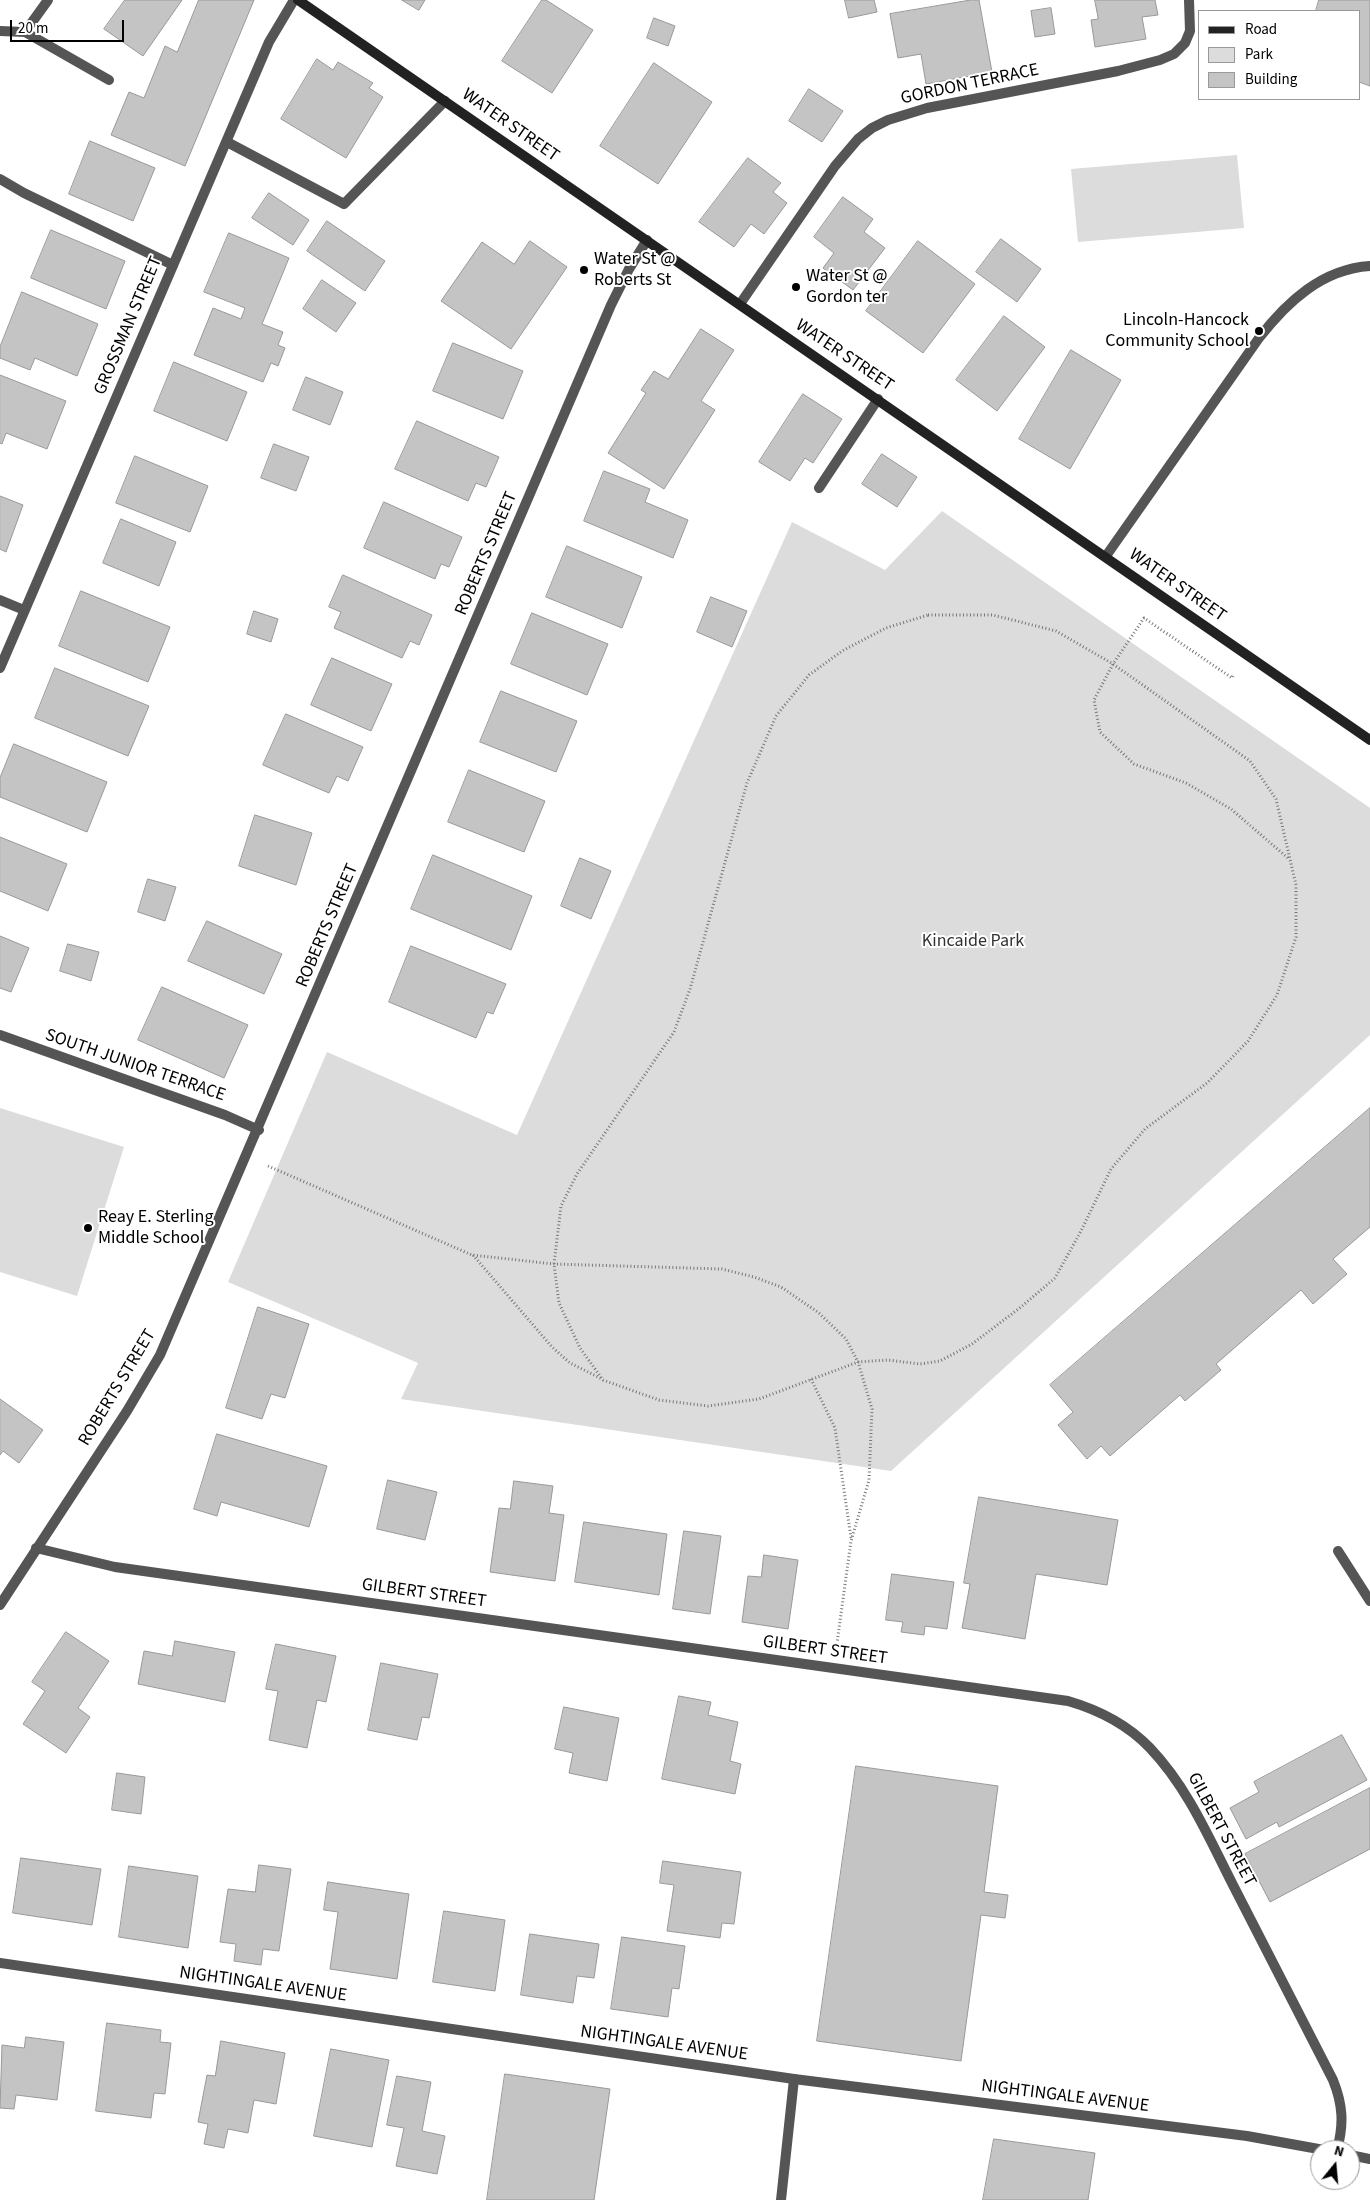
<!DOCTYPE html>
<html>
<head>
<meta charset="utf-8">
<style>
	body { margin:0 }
	#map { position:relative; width:1370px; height:2200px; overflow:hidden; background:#fff; font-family:"Source Sans 3",sans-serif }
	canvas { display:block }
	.legend { position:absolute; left:1198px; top:10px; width:162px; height:90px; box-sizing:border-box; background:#fff; border:1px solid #999; margin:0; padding:6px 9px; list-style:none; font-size:15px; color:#000 }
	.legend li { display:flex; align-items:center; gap:10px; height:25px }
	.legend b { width:25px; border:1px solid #999 }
	.north { position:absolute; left:1310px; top:2140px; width:50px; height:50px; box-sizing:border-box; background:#fff; border:1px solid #999; border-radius:50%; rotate:17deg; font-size:14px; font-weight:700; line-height:20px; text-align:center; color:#000 }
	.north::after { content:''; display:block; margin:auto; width:18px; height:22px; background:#000; clip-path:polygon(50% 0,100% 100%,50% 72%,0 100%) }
	.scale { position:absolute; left:10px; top:20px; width:114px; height:22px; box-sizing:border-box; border:2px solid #000; border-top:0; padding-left:6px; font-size:15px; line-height:18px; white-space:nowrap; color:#000; -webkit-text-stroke:4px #fff; paint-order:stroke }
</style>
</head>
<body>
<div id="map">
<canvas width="1370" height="2200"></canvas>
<ul class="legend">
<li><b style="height:6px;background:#222"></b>Road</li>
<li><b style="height:14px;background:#dcdcdc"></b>Park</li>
<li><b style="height:14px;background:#c4c4c4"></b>Building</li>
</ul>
<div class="north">N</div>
<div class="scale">20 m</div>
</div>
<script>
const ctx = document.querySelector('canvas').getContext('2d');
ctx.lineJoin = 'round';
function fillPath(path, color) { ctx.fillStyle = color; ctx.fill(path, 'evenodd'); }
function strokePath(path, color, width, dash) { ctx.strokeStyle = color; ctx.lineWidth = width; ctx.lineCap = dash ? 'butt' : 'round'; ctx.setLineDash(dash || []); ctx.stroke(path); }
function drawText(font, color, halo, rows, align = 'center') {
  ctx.font = font + ' "Source Sans 3",sans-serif'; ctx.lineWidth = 4; ctx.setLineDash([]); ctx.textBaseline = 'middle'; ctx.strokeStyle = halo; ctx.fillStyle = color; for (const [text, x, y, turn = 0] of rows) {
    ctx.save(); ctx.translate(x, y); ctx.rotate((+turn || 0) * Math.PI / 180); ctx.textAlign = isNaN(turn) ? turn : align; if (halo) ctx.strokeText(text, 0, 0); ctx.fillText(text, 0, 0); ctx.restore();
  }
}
fillPath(new Path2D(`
	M1237,155L1244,228L1078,242L1071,169Z
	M942,511L1370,808V1035L891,1471L401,1399L418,1363L228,1282L327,1052L517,1135L792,522L885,570Z
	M0,1108L124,1147L77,1296L0,1272Z`), '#dcdcdc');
const building = new Path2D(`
	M125,0H182L143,56L104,29Z
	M199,0H254L185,166L111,135L129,92L144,98L165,46L177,52Z
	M402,0H425L419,10Z
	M542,0H546L593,30L552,93L502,61Z
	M845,0H874L877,12L849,18Z
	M971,0H979L992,72L926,84L921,54L898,58L890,14Z
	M1095,0H1155L1158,15L1142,17L1146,39L1095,47L1091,20L1098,19Z
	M1319,0H1370V86L1359,82V11H1316Z
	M1051,8L1055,34L1035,37L1031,11Z
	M654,18L675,26L668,46L647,38Z
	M317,59L333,70L338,62L373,83L369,88L383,97L346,158L281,119Z
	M654,63L712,102L658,184L600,146Z
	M809,89L843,111L822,142L789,121Z
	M90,141L155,168L133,221L69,194Z
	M748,158L781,183L773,192L787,203L764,234L751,224L734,247L699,222Z
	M269,193L309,220L293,245L252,218Z
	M843,197L873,219L864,232L885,248L853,290L823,268L834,253L814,237Z
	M327,221L385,261L365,291L307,251Z
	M51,230L125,261L106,309L31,278Z
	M229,233L289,258L262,324L283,332L278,345L285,348L278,366L271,363L263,382L194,355L213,308L241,319L245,308L204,292Z
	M1001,239L1041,269L1017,302L976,272Z
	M530,241L567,267L511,349L441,301L482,242L514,264Z
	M918,241L975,284L923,353L866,311Z
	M322,280L356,303L336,332L303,309Z
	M22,292L98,324L77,376L35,358L30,370L0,358V347Z
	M1004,316L1045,347L997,411L956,380Z
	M701,329L734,350L701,401L715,410L664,489L608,453L646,393L641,390L654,371L668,379Z
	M453,343L523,371L503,419L433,391Z
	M1071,350L1121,380L1070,469L1019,439Z
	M174,362L247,392L227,441L154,411Z
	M0,375L66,401L47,449L6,433L2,444L0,443Z
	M306,377L343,392L330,425L293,410Z
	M803,394L842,419L813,463L805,458L790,481L759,462Z
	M417,421L499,457L486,487L476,483L468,501L395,469Z
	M274,444L309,457L296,491L261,478Z
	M882,454L917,477L897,507L862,484Z
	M135,456L208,486L190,532L116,503Z
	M604,471L650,489L645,502L688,520L673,558L584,521Z
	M0,496L23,505L6,552L0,549Z
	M384,502L462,537L449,567L441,564L435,579L364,548Z
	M121,519L176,542L159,586L103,563Z
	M567,546L642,577L622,628L546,597Z
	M343,575L432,615L419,645L410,641L402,658L334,628L341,612L329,607Z
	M81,591L170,627L148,682L59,646Z
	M711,597L747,611L732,647L697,632Z
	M254,611L278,619L271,642L247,634Z
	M532,613L608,644L587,695L511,664Z
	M332,658L392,684L371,731L311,705Z
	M55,668L149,706L128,756L35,718Z
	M501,691L577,721L556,772L480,742Z
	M286,714L363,747L348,781L337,776L329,793L263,765Z
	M14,744L107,782L87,832L0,797V778Z
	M469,770L545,801L524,852L448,822Z
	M255,815L312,833L296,885L239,866Z
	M0,837L67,864L48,911L0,891Z
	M433,855L532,896L511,950L411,909Z
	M580,858L611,871L591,919L561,906Z
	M148,879L176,887L165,921L138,912Z
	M207,921L282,954L264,994L188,961Z
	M0,936L29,948L11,992L0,988Z
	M68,944L99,952L91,981L60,971Z
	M411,946L506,984L493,1014L487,1012L476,1038L389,1002Z
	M162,987L248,1025L224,1078L138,1040Z
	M1370,1108V1227L1333,1259L1347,1274L1313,1304L1301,1290L1216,1364L1221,1370L1185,1401L1180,1395L1110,1456L1101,1446L1087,1459L1058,1425L1073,1412L1050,1385Z
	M258,1307L309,1324L285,1398L271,1394L262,1419L226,1408Z
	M0,1399L43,1430L19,1463L3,1451L0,1455Z
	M217,1434L327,1466L309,1527L221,1502L217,1516L194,1509Z
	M388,1480L437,1492L425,1540L377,1529Z
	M514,1481L553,1486L549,1513L564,1515L555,1581L490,1572L499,1508L510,1509Z
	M979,1497L1118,1520L1107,1585L1036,1574L1025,1639L962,1628L970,1584L964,1583Z
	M584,1522L667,1534L659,1595L575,1582Z
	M684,1531L721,1536L710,1614L673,1609Z
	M764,1555L798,1560L788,1629L742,1622L748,1576L761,1577Z
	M892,1574L954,1582L947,1629L925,1626L924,1635L901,1632L903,1622L886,1620Z
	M66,1632L109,1661L78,1708L90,1717L66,1753L23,1724L45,1691L32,1682Z
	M175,1641L235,1652L225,1702L138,1684L144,1651L172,1656Z
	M276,1644L336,1656L326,1702L317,1700L307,1748L269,1740L278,1691L266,1689Z
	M381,1663L438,1674L429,1718L422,1717L417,1740L368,1730Z
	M679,1696L711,1702L708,1715L738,1722L730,1761L741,1764L735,1794L662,1779Z
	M564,1707L619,1718L607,1781L569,1773L573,1753L555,1749Z
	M1342,1735L1367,1780L1279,1827L1277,1822L1246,1839L1230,1808L1259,1792L1254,1782Z
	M856,1766L998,1786L984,1892L1008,1895L1005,1918L981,1915L961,2061L817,2041Z
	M117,1773L145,1777L141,1814L112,1810Z
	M1370,1788V1849L1270,1902L1245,1854Z
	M21,1858L101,1869L92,1925L13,1913Z
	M663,1861L741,1872L734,1924L722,1923L720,1938L667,1931L674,1885L660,1883Z
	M259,1865L291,1869L279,1951L263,1949L261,1965L234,1961L236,1944L220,1942L228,1889L255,1892Z
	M129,1866L198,1876L188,1948L119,1937Z
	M328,1882L409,1894L397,1979L330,1969L338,1912L324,1910Z
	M444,1911L505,1920L495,1991L433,1982Z
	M530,1934L599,1944L594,1978L577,1976L573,2003L521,1995Z
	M622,1937L685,1946L679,1989L672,1988L668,2017L611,2009Z
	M107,2023L161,2030L160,2042L171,2043L165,2094L154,2093L151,2118L96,2111Z
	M26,2037L64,2042L57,2100L16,2095L14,2109L0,2108L2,2045L24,2048Z
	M221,2041L285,2053L276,2104L254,2100L248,2133L228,2129L224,2148L204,2144L208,2124L198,2122L207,2075L215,2076Z
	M331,2049L389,2060L372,2147L314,2136Z
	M505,2074L610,2089L594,2200H487Z
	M397,2076L431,2082L422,2131L445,2136L437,2174L396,2166L404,2128L387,2125Z
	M994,2139L1095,2153L1088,2200H983Z`);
fillPath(building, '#c4c4c4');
strokePath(building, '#999', 1);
strokePath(new Path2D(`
	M928,615H993L1056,631L1113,664L1250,761L1276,799L1296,885V937L1277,995L1248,1041L1207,1083L1145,1129L1111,1169L1081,1231L1055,1278L1021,1307L972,1344L940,1361L920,1364L888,1360L858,1362L759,1399L708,1406L659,1400L603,1380L580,1348L559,1303L554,1264L561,1206L577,1174L674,1032L690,989L747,783L776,716L809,675L842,651L886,628Z
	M1233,676L1232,678L1144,618L1113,664L1094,700L1100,732L1134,764L1186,783L1231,809L1289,859
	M268,1166L472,1255L554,1264L722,1269L754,1277L781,1287L819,1313L846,1339L858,1362L872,1409L869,1480L851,1541L837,1643
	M473,1255L552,1347L570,1363L602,1379
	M811,1379L835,1428L851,1538`), '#777', 3, [1, 2.5]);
strokePath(new Path2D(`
	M0,31L25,32L48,0
	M25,32L109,80
	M227,142L344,204L445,101
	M0,179L24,193L173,265
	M819,488L878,399
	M1106,556L1259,338C1287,302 1322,269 1370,266
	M1338,1551L1370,1601
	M781,2200L794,2079`), '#555', 10);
strokePath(new Path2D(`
	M740,304L835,166L858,139L872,128L888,120L927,108L1118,71L1160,60L1174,54L1185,43L1190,31L1189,0
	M0,600L24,610
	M0,668L269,42L294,0
	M0,1035L225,1115L259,1130
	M36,1548L115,1567L1068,1701C1099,1710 1127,1724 1150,1748C1188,1788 1209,1838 1234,1887C1267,1951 1300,2016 1333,2080C1343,2105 1344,2124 1337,2150
	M0,1605L127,1411L160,1355L611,305L629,269L647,240
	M0,1963L794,2079L1247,2136L1324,2150
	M1350,2155L1370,2159`), '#555', 10);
strokePath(new Path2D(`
	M298,0L1370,740`), '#222', 10);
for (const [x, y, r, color] of [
	[584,270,5,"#000"],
	[796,287,5,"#000"],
	[1259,331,5,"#000"],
	[88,1228,5,"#000"]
]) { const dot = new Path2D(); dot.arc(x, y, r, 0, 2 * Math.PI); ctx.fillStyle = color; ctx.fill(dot); strokePath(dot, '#fff', 2); }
drawText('18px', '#000', '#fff', [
	["GORDON TERRACE",970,85,-12],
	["WATER STREET",510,126,35],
	["GROSSMAN STREET",129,326,-67],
	["WATER STREET",844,356,34],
	["ROBERTS STREET",487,554,-67],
	["WATER STREET",1177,586,35],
	["ROBERTS STREET",328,926,-67],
	["SOUTH JUNIOR TERRACE",135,1066,19],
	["ROBERTS STREET",118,1388,-59],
	["GILBERT STREET",424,1594,8],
	["GILBERT STREET",825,1651,8],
	["GILBERT STREET",1221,1830,62],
	["NIGHTINGALE AVENUE",263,1985,8],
	["NIGHTINGALE AVENUE",664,2044,8],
	["NIGHTINGALE AVENUE",1065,2097,7]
]);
drawText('18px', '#000', '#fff', [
	["Water St @",594,260],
	["Roberts St",594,281],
	["Water St @",806,277],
	["Gordon ter",806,298],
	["Lincoln-Hancock",1249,321,"right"],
	["Community School",1249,342,"right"],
	["Reay E. Sterling",98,1218],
	["Middle School",98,1239]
], 'left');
drawText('18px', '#333', '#fff', [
	["Kincaide Park",973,942]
]);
</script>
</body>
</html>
